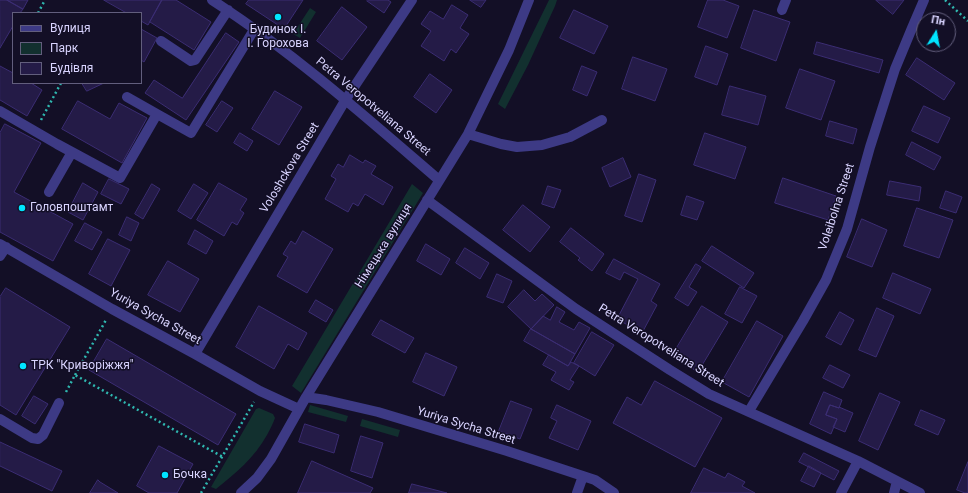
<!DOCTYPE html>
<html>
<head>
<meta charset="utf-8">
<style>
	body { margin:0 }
	#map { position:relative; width:968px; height:493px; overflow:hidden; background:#130f26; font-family:Roboto,sans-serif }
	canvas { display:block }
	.legend { position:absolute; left:12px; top:12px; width:130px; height:72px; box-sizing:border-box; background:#130f26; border:1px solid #625e7d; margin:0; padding:5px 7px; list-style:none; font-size:12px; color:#d9d4ff }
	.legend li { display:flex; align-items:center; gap:8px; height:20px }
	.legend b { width:20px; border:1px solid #625e7d }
	.north { position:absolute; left:916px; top:12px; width:40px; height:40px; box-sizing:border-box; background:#130f26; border:1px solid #625e7d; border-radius:50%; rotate:11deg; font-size:11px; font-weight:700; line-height:16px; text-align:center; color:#d9d4ff }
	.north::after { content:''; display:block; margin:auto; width:14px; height:18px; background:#00e5ff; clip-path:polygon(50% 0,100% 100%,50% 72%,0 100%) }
</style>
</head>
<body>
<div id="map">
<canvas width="968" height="493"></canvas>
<ul class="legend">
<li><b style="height:5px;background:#3d3a85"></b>Вулиця</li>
<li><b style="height:11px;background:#12302f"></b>Парк</li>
<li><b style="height:11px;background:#241b47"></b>Будівля</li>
</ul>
<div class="north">Пн</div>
</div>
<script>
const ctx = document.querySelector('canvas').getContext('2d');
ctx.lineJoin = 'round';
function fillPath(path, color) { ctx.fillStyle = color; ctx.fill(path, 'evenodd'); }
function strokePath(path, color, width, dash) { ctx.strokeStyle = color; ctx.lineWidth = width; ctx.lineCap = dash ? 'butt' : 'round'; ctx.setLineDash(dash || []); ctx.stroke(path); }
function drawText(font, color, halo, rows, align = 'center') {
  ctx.font = font + ' Roboto,sans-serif'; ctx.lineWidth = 3; ctx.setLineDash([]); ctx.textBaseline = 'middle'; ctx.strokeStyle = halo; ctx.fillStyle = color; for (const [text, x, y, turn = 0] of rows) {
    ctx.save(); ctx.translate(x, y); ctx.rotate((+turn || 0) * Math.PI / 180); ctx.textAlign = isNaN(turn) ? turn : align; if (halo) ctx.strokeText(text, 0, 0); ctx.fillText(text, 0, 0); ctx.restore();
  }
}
fillPath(new Path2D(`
	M549,0H557L555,6L528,65L505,109L498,104Z
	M310,8L316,12L300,38L293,34Z
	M412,184L423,193L301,393L292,386Z
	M310,405L348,416L346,422L308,412Z
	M259,408L273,414L275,418C273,424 270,429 267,435C254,458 236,473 216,489L211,487L256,409Z
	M362,419L400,430L398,437L360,426Z`), '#12302f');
const building = new Path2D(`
	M0,0H7L23,9L20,13H13V26L0,48Z
	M7,0H28L23,9Z
	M104,0H162L148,25L141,21V13H127Z
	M162,0H176L211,22L194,50L150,22Z
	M249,0H303L284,29L246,4Z
	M368,0H388L391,2L384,13L367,1Z
	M470,0H486L481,7Z
	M708,0H723L739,6L727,38L698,27Z
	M876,0H904L893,14Z
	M452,5L468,15L460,28L469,34L456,53L451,49L444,61L421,46L431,31L421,24L430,11L443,19Z
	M342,7L367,27L342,60L317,41Z
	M574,10L608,26L594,54L560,38Z
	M754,10L790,22L776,61L741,48Z
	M141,29L157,38L144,62L141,60Z
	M226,33L239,42L186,120L145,93L154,80L182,98Z
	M817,42L883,60L879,73L814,54Z
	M706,46L728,54L717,85L695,77Z
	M633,57L667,69L655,101L622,89Z
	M917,58L955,83L944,100L906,75Z
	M0,66L13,73V83H31L42,90L27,116L0,100Z
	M582,66L597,72L587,96L573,90Z
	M800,69L835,81L821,120L786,108Z
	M430,74L452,90L436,113L414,97Z
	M82,83H104L87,91Z
	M730,86L766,96L758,125L722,115Z
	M275,91L302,107L279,145L252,129Z
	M78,101L110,119L119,103L147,118L122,163L62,129Z
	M222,101L233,108L217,132L206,125Z
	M924,106L950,118L938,143L912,131Z
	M830,121L857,129L853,144L826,136Z
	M5,124L41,143L14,192L73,224L53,261L0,232V133Z
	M240,133L253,141L247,151L234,143Z
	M705,133L746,147L735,179L694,165Z
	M912,142L941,157L934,170L906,155Z
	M350,155L363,163L365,160L376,166L371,174L393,187L383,205L365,194L358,206L353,203L348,212L325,199L336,179L331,176L338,164L343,167Z
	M623,158L631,177L610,187L602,168Z
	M639,174L656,180L642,222L625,216Z
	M783,178L836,196L828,220L775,203Z
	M109,179L129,189L121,204L101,194Z
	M890,181L921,187L919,201L887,195Z
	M83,183L98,192L83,220L68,212Z
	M219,183L247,199L240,210L244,213L237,225L232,222L224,236L197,220Z
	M152,184L160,189L143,219L135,214Z
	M194,184L208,193L191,219L178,211Z
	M548,186L561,190L554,208L542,204Z
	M946,191L962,197L956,213L940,208Z
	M687,196L704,202L697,220L681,215Z
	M523,205L550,227L530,252L503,230Z
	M917,208L953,220L939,258L904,246Z
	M127,217L139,223L131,241L119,235Z
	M862,219L887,230L872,267L847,257Z
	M85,223L102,232L92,250L75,241Z
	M571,228L604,254L592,271L578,260L580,258L560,242Z
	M195,230L213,241L206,254L188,244Z
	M303,231L333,249L307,293L277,276L288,257L283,254L291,241L295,244Z
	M108,239L130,250L111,286L89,274Z
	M426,244L450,259L441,275L417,261Z
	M712,246L754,273L744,288L702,261Z
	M465,248L489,263L480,279L456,263Z
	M614,259L660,284L651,301L657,305L642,333L617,319L638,279L624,272L620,280L606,273Z
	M168,261L199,279L180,312L148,295Z
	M696,264L701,267L689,287L697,292L688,306L675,298Z
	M893,273L931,289L920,314L883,298Z
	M497,274L512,281L503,303L487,297Z
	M740,287L757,296L742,323L725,314Z
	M6,288L70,327L16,415L0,405V297Z
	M524,290L535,301L542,294L554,305L531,329L508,307Z
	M316,300L333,310L326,322L309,312Z
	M259,306L307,333L298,350L288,344L274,369L236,347Z
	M702,306L728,322L698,372L672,356Z
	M557,307L565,312L559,322L574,330L579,322L590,328L575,354L531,329L543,316L550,320Z
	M877,308L894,316L876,357L859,350Z
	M840,312L854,320L841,345L826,337Z
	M381,320L414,338L405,353L372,335Z
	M757,321L783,336L749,397L722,382Z
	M531,329L575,354L568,366L524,341Z
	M592,332L614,345L595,376L574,363Z
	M107,339L236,414L218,445L89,370Z
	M426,353L457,367L444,396L413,382Z
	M549,355L568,366L571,362L579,366L570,380L574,382L569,390L551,380L556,372L543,365Z
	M830,365L850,375L843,388L823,378Z
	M655,381L722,418L695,467L613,423L627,397L641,405Z
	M824,392L842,400L839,408L830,405L826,415L837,419L831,434L810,424Z
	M880,393L900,402L878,450L859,441Z
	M34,396L48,404L35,424L22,416Z
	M511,401L532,409L520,439L499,431Z
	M557,405L591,421L578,450L549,438L557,421L551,418Z
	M830,405L839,408V407L853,413L845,432L833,427L837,419L826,415Z
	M921,410L945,420L938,435L915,425Z
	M305,424L339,435L334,453L299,442Z
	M361,436L383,443L372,478L351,471Z
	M0,442L62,471L52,491L0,466Z
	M159,446L193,464L177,493H149L137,486Z
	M804,453L839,471L834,480L799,462Z
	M312,461L373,488L370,493H298Z
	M968,462V493H965L957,490Z
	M809,466L821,473L814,487L801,481Z
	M704,468L725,478L728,473L745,482L742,486L755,493H691Z
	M98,480L100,482L118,493H90Z
	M412,484L447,493H409Z`);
fillPath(building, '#241b47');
strokePath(building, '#3b2d73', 1);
strokePath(new Path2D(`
	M945,0L968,21
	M38,13L45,0
	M41,120L61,83
	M75,375L106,320
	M66,392L75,375L223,457
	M201,493L254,402`), '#2fb8b0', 2.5, [2, 3]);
strokePath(new Path2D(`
	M212,0C294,53 366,117 439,180
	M782,10L786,0
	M161,41L191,61L195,60L228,10
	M127,97L157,114
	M0,111L57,144L120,178L157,114L191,133L255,28
	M468,134L501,144L517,147L542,145L570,137L602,120
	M49,192L72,152
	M427,200L576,309L670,370L709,394L858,461L920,493
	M0,244L112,309L195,354L260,391L299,409
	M0,256L6,247
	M195,354L346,99L412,0
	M306,397L326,400L378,412L507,451L595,480L614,493
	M749,411L803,321L826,280L847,229L870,147L895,69L912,28L924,0
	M0,419L32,438L38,439L43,435L59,403
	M241,493L257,478L271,459L306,397L468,134L509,50L529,0
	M577,493L583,476
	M841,493L858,461
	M894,493L897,481`), '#3d3a85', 10);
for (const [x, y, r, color] of [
	[278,17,4,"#00e5ff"],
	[22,208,4,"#00e5ff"],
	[23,366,4,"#00e5ff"],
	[165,475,4,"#00e5ff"]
]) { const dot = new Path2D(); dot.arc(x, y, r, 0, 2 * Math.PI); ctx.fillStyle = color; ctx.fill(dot); strokePath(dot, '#130f26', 1.5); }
drawText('12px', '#d9d4ff', '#130f26', [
	["Будинок І.",278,30,"center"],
	["І. Горохова",278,44,"center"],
	["Головпоштамт",30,208],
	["ТРК \"Криворіжжя\"",31,366],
	["Бочка",173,475]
], 'left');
drawText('12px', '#d9d4ff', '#130f26', [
	["Petra Veropotveliana Street",373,107,40],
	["Voloshckova Street",290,168,-59],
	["Voleibolna Street",837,207,-72],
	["Німецька вулиця",384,246,-58],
	["Yuriya Sycha Street",155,317,29],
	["Petra Veropotveliana Street",661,346,32],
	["Yuriya Sycha Street",466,426,17]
]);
</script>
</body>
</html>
